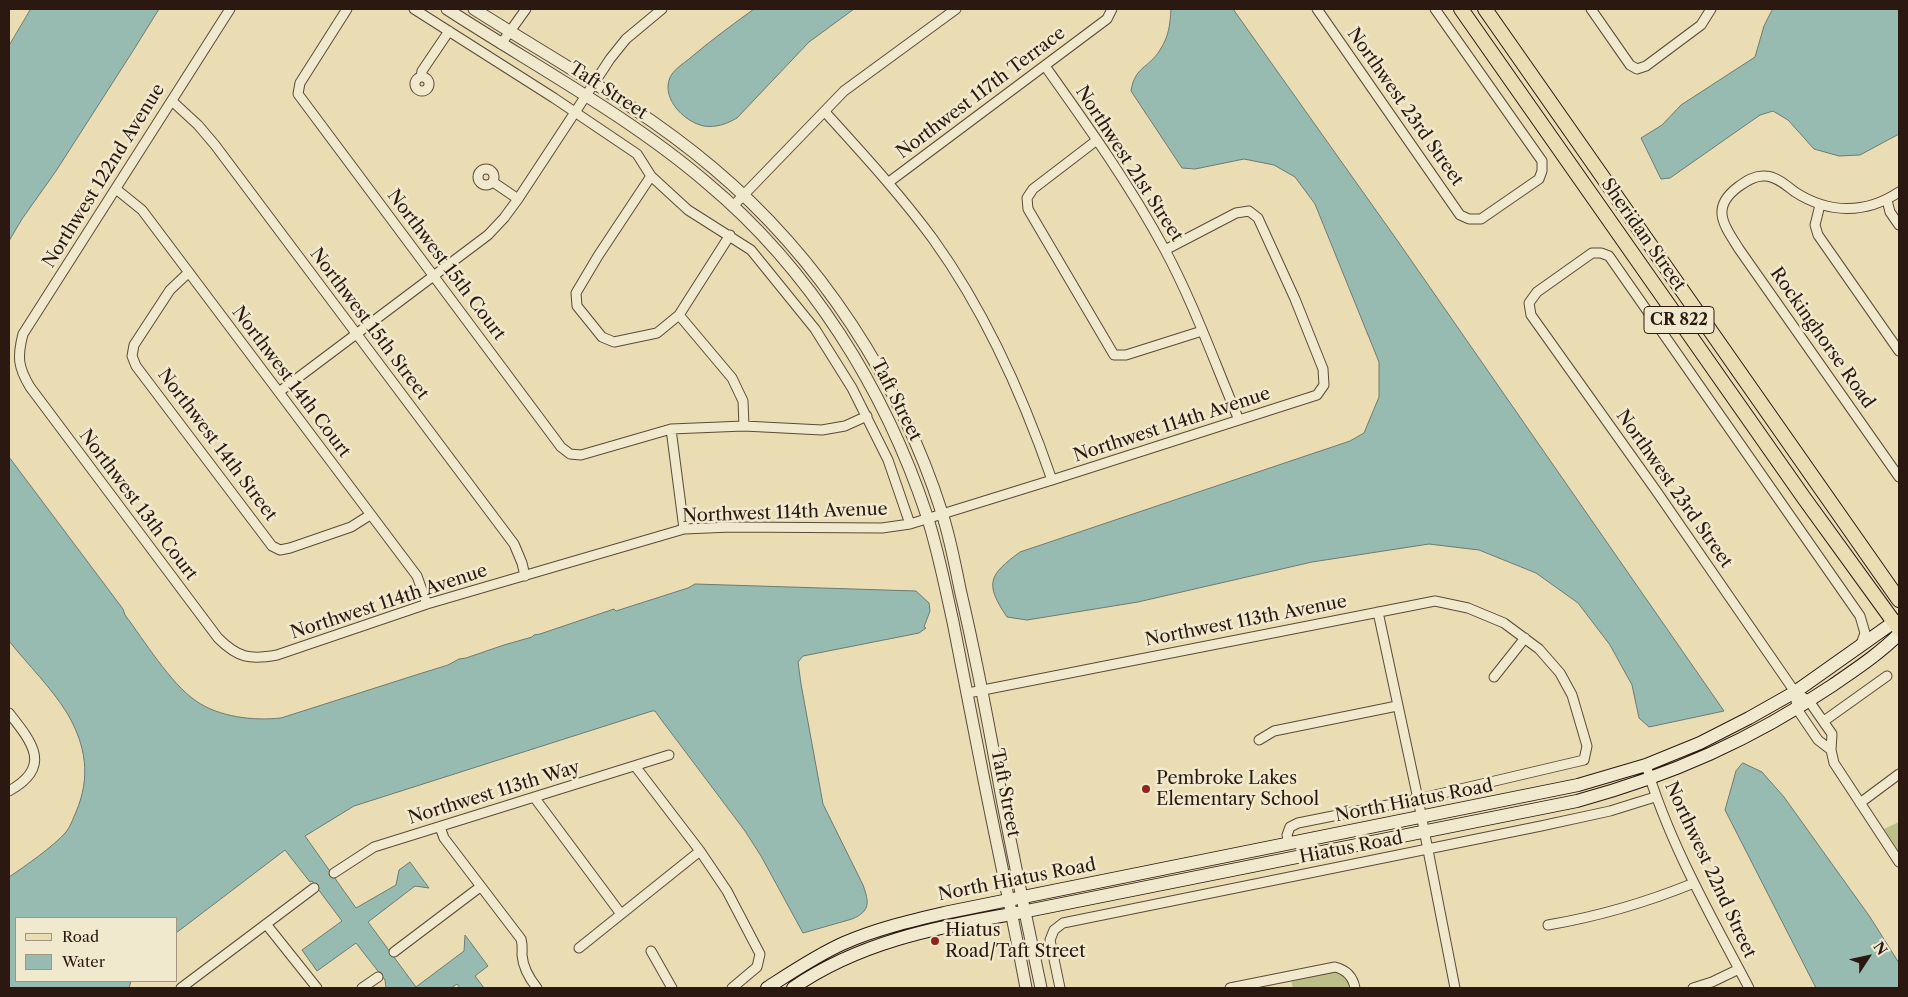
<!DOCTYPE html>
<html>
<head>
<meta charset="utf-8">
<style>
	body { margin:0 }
	#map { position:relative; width:1908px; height:997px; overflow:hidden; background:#eaddb4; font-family:"Libre Caslon Text",serif }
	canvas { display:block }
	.frame { position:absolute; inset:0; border:10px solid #2b1911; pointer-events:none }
	.legend { position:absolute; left:15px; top:917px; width:162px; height:65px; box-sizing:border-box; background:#f1e9ce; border:1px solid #a29682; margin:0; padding:6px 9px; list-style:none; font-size:15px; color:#2b1911 }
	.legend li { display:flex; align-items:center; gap:10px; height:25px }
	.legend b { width:25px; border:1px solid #a29682 }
	.north { position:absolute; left:1843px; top:932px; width:50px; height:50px; -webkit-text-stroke:4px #f1e9ce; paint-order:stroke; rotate:55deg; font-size:14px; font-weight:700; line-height:20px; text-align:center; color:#2b1911 }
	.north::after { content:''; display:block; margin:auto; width:18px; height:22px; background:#2b1911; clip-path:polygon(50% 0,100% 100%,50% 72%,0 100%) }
</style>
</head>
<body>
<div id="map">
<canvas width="1908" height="997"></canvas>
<div class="frame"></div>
<ul class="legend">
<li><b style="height:6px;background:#eaddb4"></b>Road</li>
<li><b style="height:14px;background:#98bbb1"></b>Water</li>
</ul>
<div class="north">N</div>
</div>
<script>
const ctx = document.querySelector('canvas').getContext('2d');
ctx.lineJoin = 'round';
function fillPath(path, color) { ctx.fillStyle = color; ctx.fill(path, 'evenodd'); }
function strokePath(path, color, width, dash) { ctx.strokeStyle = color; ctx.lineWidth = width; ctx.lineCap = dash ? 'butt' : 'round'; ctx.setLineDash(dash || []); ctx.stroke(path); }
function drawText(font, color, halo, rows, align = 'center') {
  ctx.font = font + ' "Libre Caslon Text",serif'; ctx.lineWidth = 5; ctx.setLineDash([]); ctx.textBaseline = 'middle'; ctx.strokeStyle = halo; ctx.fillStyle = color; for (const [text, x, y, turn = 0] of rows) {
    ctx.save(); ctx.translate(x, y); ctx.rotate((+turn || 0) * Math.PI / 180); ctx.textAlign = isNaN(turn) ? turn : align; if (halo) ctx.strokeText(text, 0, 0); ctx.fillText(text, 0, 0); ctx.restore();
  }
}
fillPath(new Path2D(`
	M1899,822V852L1884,829Z
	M1343,969L1355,988H1293L1290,976Z`), '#bdbf88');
const water = new Path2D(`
	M31,9H159L131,54L56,171L22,219L9,241V46Z
	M754,9H854L809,42L737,118C727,124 715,128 704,126C683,122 658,95 672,74C676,68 684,63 689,59C710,41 732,25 754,9Z
	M1171,9H1233L1397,240L1724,711L1649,727L1639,718L1632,685L1610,645L1578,603L1536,573L1479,550L1429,544L1312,562L1138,602L1027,620L1007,617C984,583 989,575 1020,552L1350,441L1364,433L1379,397V362L1315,204L1295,177L1274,165L1244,159L1195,169L1182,168L1131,91C1135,66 1148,69 1160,50C1169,36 1170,25 1171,9Z
	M1773,9H1899V134L1860,155L1839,156L1814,149L1788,120L1773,111L1760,115L1670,178L1661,179L1641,138L1662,125L1681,105L1755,57L1764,26Z
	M9,457L123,609L125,615C144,640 170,683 196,701C219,717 253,721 281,718L419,674L448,665L459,659L466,658L504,645L532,637L534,635L540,634L614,609L616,611L688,588L695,584L916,591L929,603L930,611L924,627L926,628L919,633L803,656L798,662L801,684L823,804L863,885C869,902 871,911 852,919L803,933L761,856L745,831L660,718L655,711H652L354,806L305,836L356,908L396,885L399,870L410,862L429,888L415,886L368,922L416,987L464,951L465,935L488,966L475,976L484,988H460L457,984L451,988H386L385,980L356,943L317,971L302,950L342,921L312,881L310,882L285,850L176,933V918H16V981H131L129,988H9V877C24,867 54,846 66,832C71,826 73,818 76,812C91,777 86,745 67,713C51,687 28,665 9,641Z
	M1743,763L1762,772L1784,797L1870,917L1899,963V988H1816L1725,810L1736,771Z`);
fillPath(water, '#98bbb1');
strokePath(water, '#6c7a71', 1);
const minor = new Path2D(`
	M230,9L23,334C17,357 18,367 30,387L218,638C238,658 250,660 277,655L427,604L684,529L731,527L882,528L910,524L1052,480L1317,395L1324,385L1323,369L1295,299L1258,218L1249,211L1236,213L1165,250
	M347,9L300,83L298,94L561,447L570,454L581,455L671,429L744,426L822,430L845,426L867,416
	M414,9L554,98L637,154L651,176L688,210L751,250L815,329L852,388L888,460L910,524
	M1317,9L1460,215L1469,219H1481L1539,179L1542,171V161L1435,9
	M1591,9L1630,65L1637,69L1646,66L1701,25L1711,9
	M501,44L526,9
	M1045,66C1087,125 1130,185 1165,250C1194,304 1215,364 1239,420
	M415 84a7 7 0 1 1 14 0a7 7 0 1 1-14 0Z
	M421,77L422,71L449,31
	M172,101L198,125L215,145L514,544L522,563L525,576
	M825,112C862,153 900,194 933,239C985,311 1023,396 1052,480
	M1097,140L1033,189L1027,198L1028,209L1114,355H1126L1202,331
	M478 177a8 8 0 1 1 16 0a8 8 0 1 1-16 0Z
	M651,176L598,256L576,293L577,306L602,337L614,342L657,333L679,315L732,378L743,401L744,426
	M493,182L518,199
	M889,182L1107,19L1112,9
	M116,189L142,210L417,576L427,604
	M1899,192C1866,214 1829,214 1795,192C1787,186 1776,176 1765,176C1755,175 1746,181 1738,187C1710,208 1724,225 1739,249L1899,477
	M1887,200L1890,212L1899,225
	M1820,205L1815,225L1818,235L1899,351
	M733,206L844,91L956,9
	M188,273L170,290L134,345L132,356L136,366L272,546L280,550L290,548L351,527L370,515
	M679,315L730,235
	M279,392L488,235L504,218L518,199L610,59L626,39L662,9
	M671,429L684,529
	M1378,612L1418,799L1455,988
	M1861,644L1865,633L1860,616L1609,256L1601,253H1592L1537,292L1529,303L1531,315L1657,492L1795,692L1809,701L1832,734L1831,750L1834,763L1899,862
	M1494,677L1525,638
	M1795,692L1797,709L1818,740L1831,750
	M968,693L1435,601L1468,608L1504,623L1539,649L1560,673L1572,695L1587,746L1584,760L1418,799L1298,823L1290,827L1287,835L1289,844
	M9,713C32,742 53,767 9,791
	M1824,721L1887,676
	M1259,740L1274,731L1397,706
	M1646,765C1669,843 1711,916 1749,988
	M635,766L700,851L727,891L760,954L757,967L732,988
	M534,797L621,914
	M1860,803L1899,774
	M440,827L444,838L521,939C523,946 522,949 522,955C523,968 529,978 537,988
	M334,873L374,847L669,755
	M266,924L317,988
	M1548,925C1601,916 1645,903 1694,883
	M579,948L700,851
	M651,951L672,988
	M394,952L480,887
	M181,988L314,888
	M362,988L378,977
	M1060,988L1050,940L1054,930L1063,923L1541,826L1610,811L1655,797
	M1230,988L1335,967C1347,970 1353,977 1355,988
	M1693,988L1712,982L1739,969`);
const tertiary = new Path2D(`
	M447,9C533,65 629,116 707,183C810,269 885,389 927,516C938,550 945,586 953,622C963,673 973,724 983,775C997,846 1013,917 1026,988
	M474,9C554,60 640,106 713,168C819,257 900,381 942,513C950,538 955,564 960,589C974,649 986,710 997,771C1010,844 1026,916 1041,988`);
const secondary = new Path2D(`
	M767,988C792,972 817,955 844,943C876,929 910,921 944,913L1578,785L1646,765L1700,743L1749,718L1795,692L1894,622L1899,621
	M793,988C857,943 936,927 1012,914L1577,801C1672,775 1751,740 1833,685C1856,669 1879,654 1899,634`);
const primary = new Path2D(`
	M1461,9L1804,498L1899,629
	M1485,9L1899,600`);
strokePath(minor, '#5b4a3a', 11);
strokePath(tertiary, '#5b4a3a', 13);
strokePath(secondary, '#2b1911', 14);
strokePath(primary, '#2b1911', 16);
strokePath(minor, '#f1e9ce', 9);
strokePath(tertiary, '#f1e9ce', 11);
strokePath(secondary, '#f1e9ce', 12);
strokePath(primary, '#eaddb4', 14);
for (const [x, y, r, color] of [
	[1146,789,5,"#8f2418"],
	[935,941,5,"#8f2418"]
]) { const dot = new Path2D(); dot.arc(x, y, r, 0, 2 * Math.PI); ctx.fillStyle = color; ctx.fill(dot); strokePath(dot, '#f1e9ce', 2); }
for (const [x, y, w] of [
	[1679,320,70]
]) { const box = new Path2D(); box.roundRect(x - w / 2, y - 13.5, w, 27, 4); ctx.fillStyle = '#f1e9ce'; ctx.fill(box); strokePath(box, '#2b1911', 1); }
drawText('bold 16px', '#2b1911', null, [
	["CR 822",1679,320]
]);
drawText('18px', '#2b1911', '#f1e9ce', [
	["Taft Street",608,91,33],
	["Northwest 117th Terrace",981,93,-37],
	["Northwest 23rd Street",1405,107,55],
	["Northwest 21st Street",1129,164,57],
	["Northwest 122nd Avenue",104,176,-58],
	["Sheridan Street",1643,235,55],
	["Northwest 15th Court",446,265,53],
	["Northwest 15th Street",369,324,53],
	["Rockinghorse Road",1822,338,55],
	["Northwest 14th Court",291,382,53],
	["Taft Street",896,400,63],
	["Northwest 114th Avenue",1172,425,-18],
	["Northwest 14th Street",217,445,53],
	["Northwest 23rd Street",1674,489,55],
	["Northwest 13th Court",138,505,53],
	["Northwest 114th Avenue",785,513,-2],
	["Northwest 114th Avenue",389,602,-18],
	["Northwest 113th Avenue",1246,621,-11],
	["Northwest 113th Way",494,793,-17],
	["Taft Street",1005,793,79],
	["North Hiatus Road",1414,801,-11],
	["Hiatus Road",1351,848,-11],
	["Northwest 22nd Street",1710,870,65],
	["North Hiatus Road",1017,880,-11]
]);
drawText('18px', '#2b1911', '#f1e9ce', [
	["Pembroke Lakes",1156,779],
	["Elementary School",1156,800],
	["Hiatus",945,931],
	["Road/Taft Street",945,952]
], 'left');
</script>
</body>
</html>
